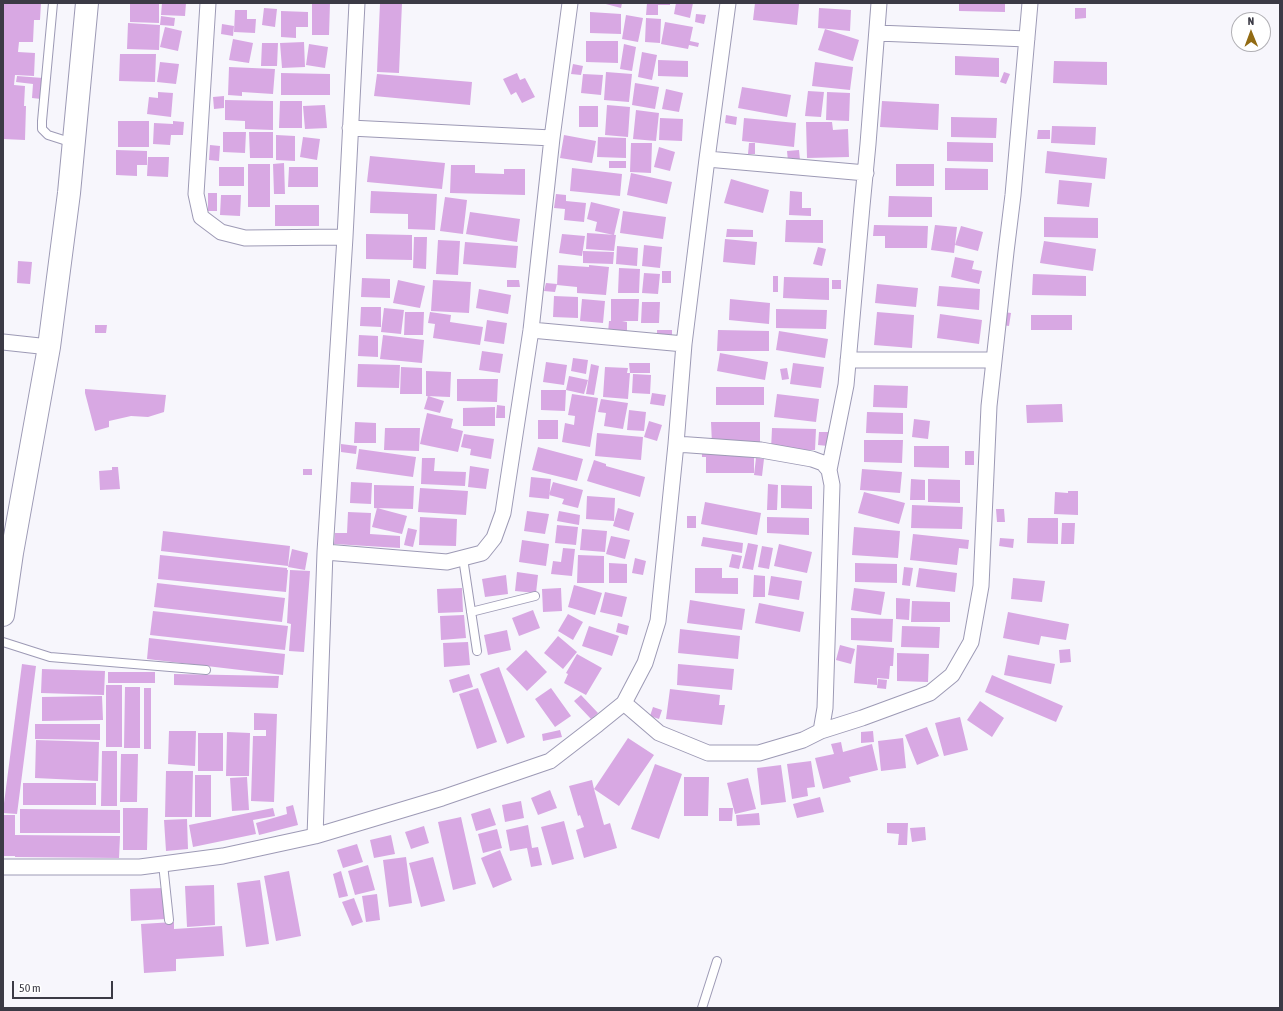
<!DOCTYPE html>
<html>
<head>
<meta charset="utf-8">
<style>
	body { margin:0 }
	#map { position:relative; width:1283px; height:1011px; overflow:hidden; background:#f7f6fc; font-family:"Asap Condensed",sans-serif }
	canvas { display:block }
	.frame { position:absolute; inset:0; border:4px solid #3b3a45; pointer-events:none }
	.north { position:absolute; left:1231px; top:12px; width:40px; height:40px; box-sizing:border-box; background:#fff; border:1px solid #b1b0b5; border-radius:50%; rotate:359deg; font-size:11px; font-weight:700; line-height:16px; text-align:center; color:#3b3a45 }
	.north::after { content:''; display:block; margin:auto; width:14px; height:18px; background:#926b13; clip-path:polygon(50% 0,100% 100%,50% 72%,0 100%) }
	.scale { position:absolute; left:12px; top:981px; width:101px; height:18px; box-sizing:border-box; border:2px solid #3b3a45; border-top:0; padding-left:5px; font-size:12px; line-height:14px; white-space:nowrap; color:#3b3a45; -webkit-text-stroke:3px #fff; paint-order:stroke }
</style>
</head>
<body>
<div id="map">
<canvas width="1283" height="1011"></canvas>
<div class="frame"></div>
<div class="north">N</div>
<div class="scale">50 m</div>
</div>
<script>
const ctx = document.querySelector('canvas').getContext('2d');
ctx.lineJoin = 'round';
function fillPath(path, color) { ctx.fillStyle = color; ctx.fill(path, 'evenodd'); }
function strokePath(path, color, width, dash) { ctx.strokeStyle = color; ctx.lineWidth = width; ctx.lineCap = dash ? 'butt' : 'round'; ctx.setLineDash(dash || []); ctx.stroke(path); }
fillPath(new Path2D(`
	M3,3H41L40,20H34L33,42H19L18,52L35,53L34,76L15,75L14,85L25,86L24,106H26L25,140L3,139Z
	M130,3H159V23L130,22Z
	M162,3H186L185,16L161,15Z
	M312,3H330L329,35H312Z
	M380,3H402L399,73L377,72Z
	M602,3H622L621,8Z
	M647,3H670V5H658V15H646Z
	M676,3H693L690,18L674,14Z
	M755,3L799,4L797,25L753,20Z
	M959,3H1005V12L959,11Z
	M264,8L277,9L275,27L262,25Z
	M819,8L851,10L850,31L818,28Z
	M1075,8H1086V18L1075,19Z
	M235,10H247V19H256L255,33L234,32Z
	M281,11L308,12V27H296V38L281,37Z
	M590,12L621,14V34L590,33Z
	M696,14L706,15L704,24L695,22Z
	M626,15L643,18L638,42L622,39Z
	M161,16L175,18L174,26L160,25Z
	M646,18L661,19L660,43L645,42Z
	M665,22L693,27L690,41L699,43L698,47L689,45L688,49L661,44Z
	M128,23L160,25L159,50L127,49Z
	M222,24L234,26L233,36L221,34Z
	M165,27L182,31L178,51L160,47Z
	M825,29L859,40L853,61L818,50Z
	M233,39L253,43L249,63L229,60Z
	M586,41H618V63L586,62Z
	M304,42L305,67L282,68L280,43Z
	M262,43H278L277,66H261Z
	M309,44L328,47L325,68L306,65Z
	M624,44L636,47L632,71L620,69Z
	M642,52L657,55L652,80L638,77Z
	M120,54H156L155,82L119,81Z
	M955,56L999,58V77L955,75Z
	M658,60L688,61V77L658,76Z
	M1054,61L1107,62V85L1053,83Z
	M160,62L179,64L176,84L157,82Z
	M815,62L853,67L850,90L812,86Z
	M573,64L583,66L581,75L571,74Z
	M229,67L275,69L273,94L242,92V96L228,95Z
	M606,72L632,74L629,102L604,100Z
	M1004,72L1010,74L1006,84L1000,82Z
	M281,73L330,74V95H281Z
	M517,73L520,80L525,78L535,97L522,103L516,92L511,95L503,79Z
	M377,74L472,82L470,105L374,96Z
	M583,74L603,75L601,95L581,93Z
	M17,76L43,78L41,99L32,98L33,84L16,82Z
	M635,83L659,87L655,109L632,105Z
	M742,87L791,95L787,117L738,108Z
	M666,89L683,93L679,112L662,109Z
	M808,91L824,92L821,117L805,116Z
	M158,92L173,93L171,117L147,114L149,97L158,98Z
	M827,92L850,93L849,121L826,120Z
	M224,96V108L214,109L213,97Z
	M225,100L273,101V130L245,129V121L225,120Z
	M280,101H302V128H279Z
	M882,101L939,104L938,130L880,127Z
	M325,105L327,128L305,129L303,106Z
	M607,105L630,107L628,137L605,135Z
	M579,106H598V127H579Z
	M636,110L659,113L656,141L633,139Z
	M726,115L737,117L736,125L725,123Z
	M951,117L997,118L996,138L951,137Z
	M660,118L683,119L682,141L659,140Z
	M744,118L796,123L794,147L742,141Z
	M118,121H149V147H118Z
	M173,121L184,122L183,135H171L170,145L153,144L154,123L173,124Z
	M806,122H832L833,130L848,129L849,157L807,158Z
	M1052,126L1096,127L1095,145L1051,143Z
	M1038,130H1050V139H1037Z
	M223,132H246L245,153L223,152Z
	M249,132H273V158H250Z
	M276,135L295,136V161L276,160Z
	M564,135L596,141L592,163L560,158Z
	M303,137L320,139L317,160L300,157Z
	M598,137L626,138V158L597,157Z
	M947,142L993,143V162L947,161Z
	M631,143H652L651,173L630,172Z
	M749,143H755V154H748Z
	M210,145L220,146L219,161L209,160Z
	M659,147L675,152L670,171L654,167Z
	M116,150L147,151V165H137V176L116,175Z
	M799,150L800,160L788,161L787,151Z
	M1047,151L1107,158L1105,179L1045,173Z
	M370,156L445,163L442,189L367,182Z
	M148,157H169L168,177L147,176Z
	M609,161H626V168H609Z
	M284,163L285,194H274L273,164Z
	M248,164H270V207H248Z
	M896,164H934V186H896Z
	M451,165H475V173L504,174V169H525V195L450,193Z
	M219,167H244V186H219Z
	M289,167H318V187H288Z
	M572,168L622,174L620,196L570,191Z
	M945,168L988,169V190H945Z
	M631,173L672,182L667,204L627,195Z
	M731,179L769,190L763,213L724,203Z
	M1059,180L1092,183L1089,207L1057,204Z
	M371,191L437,194L435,230L408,229V214L370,213Z
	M790,191L802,192V208H811V216L789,215Z
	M208,193H217V211H208Z
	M556,194L566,195V201L586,203L584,222L564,220L565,209L554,208Z
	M221,195H241L240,216L220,215Z
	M889,196L932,197V217H888Z
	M445,197L467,200L463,234L440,231Z
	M591,202L620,209L614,235L595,231L597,222L587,219Z
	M275,205H319V226H275Z
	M623,211L666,217L663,239L620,233Z
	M470,212L520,219L517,242L466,234Z
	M1044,217L1098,218V238L1044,237Z
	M786,220H823V243L785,242Z
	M874,225L928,226L927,248H885V236H873Z
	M935,225L957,227L954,253L931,250Z
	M961,226L983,232L978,251L955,245Z
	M727,229L753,230V237H726Z
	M587,233L616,235L614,251L586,249Z
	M366,234L412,235V260L366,259Z
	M562,234L585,236L582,256L559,253Z
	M414,237H427L426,269L413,268Z
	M725,239L757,242L755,265L723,262Z
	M438,240L460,241L458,275L436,274Z
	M1044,241L1096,249L1093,271L1040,263Z
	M465,242L518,246L516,268L463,264Z
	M644,245L662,247L660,268L642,266Z
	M617,246L638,248L637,266L616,264Z
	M818,247L826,249L822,266L813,264Z
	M583,251L614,252L613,264L583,263Z
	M955,257L974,261L972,269L982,271L979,284L951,277Z
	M18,261L32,262L30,284L17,283Z
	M558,265L589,267V265L609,267L606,295L577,293V287L557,285Z
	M619,268L640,269L639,293H618Z
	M662,271H671V283H662Z
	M644,273L660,274L658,294L642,293Z
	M1033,274L1086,276V296L1032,295Z
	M773,276H778V292H773Z
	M784,277L829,278V300L783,298Z
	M362,278L390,279V298L361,297Z
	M398,280L425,286L420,308L393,303Z
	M433,280L471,282L469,313L431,311Z
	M507,280H519L520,287H507Z
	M832,280H841V289H832Z
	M546,283L557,284L555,292L544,291Z
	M877,284L918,288L916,307L875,303Z
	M939,286L980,289L979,310L937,306Z
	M479,289L511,295L508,314L476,308Z
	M554,296L578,297V318L553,317Z
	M582,299L605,301L603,323L580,321Z
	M611,299H639L638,321H622L627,322V333H608L609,321H611Z
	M730,299L770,303L769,324L729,320Z
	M642,302H660L659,323H641Z
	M361,307H381V327L360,326Z
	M384,308L404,310L401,334L381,332Z
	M776,309L827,310L826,329L776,328Z
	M405,312H424L423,335H404Z
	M430,312L451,315L450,322L483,327L480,345L433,338L435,324L428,323Z
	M877,312L914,315L912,348L874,345Z
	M1004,312L1011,313L1009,326L1002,325Z
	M940,314L982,320L979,344L937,338Z
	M1031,315H1072V330H1031Z
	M487,320L507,323L504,344L484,341Z
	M95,325H107L106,333H95Z
	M657,330H672V340H657Z
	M718,330L769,331V351H717Z
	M779,331L828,339L825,358L776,350Z
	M359,335L378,336V357L358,356Z
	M383,335L424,340L422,363L380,359Z
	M482,351L503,354L500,373L479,370Z
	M720,353L768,362L765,380L717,371Z
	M573,358L588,360L586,374L571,371Z
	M546,362L567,365L564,385L543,382Z
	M629,363H650V373H630Z
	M793,363L824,367L821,388L790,384Z
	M358,364L400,365L399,388L357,387Z
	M591,364L599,366L594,395L586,394Z
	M401,367L422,368V394H400Z
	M605,367L628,368L627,373H630L628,399L603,397Z
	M787,368L789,379L782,380L780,369Z
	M426,371L451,372L450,397L426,396Z
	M633,374L651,375L650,394L632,393Z
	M569,376L588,380L584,394L566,390Z
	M457,379H498L497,402L457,401Z
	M874,385L908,386L907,408L873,407Z
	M716,387H764V405H716Z
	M85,389L166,395L164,412L148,417L131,416L109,421V427L95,431L85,393Z
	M541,390H566L565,411L541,410Z
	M652,393L666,395L664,406L650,404Z
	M572,394L598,398L590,447L562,442L565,423L574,425L575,416L568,415Z
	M777,394L819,399L816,422L774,417Z
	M428,396L444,401L440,413L424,409Z
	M601,399L628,403L623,429L604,426L606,413L598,412Z
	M1062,404L1063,422L1027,423L1026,405Z
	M497,405L505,406V418H496Z
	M495,407V426H463V408Z
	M629,410L646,412L644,431L627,430Z
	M867,412L903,413V434L866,433Z
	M427,413L453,419L451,428L463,431L458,452L420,444Z
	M914,419L930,421L928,439L912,437Z
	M538,420H558V439H538Z
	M649,421L662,425L657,441L644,437Z
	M355,422L376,423V443H354Z
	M711,422H760V443L712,444Z
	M385,428H420L419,451L384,450Z
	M772,428L816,429L815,450H771Z
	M819,432H828V446L818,445Z
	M597,433L643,437L641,460L595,456Z
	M464,434L494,439L491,459L470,455L471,449L461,447Z
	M864,440H903L902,463L864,462Z
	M341,444L357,446L356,454L341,452Z
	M914,446H949V468L914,467Z
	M538,447L583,459L577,481L532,470Z
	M359,449L416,457L413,477L356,469Z
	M965,451H974V465H965Z
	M702,452L754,453V473H706V457H702Z
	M422,458H435L434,471L466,472L465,486L421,484Z
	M756,458L764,459L762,476L754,475Z
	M594,460L606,464V466L645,477L640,497L587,481Z
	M470,466L489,469L486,489L468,487Z
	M112,467H118L120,489L100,490L99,471L112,470Z
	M303,469H312V475H303Z
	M862,469L902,472L900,493L860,490Z
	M531,477L551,479L549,499L529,497Z
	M911,479L925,480V500H910Z
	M928,479L960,480V503L928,502Z
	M351,482L372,483L371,504L350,503Z
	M553,482L583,490L578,508L562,504L564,499L549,495Z
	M768,484L778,485L777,510H767Z
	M374,485L414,486L413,509L374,508Z
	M781,485L812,486V509L781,508Z
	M420,488L468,491L466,515L418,512Z
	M1068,491H1078V515L1054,514L1055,492L1068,493Z
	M864,492L905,503L899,524L858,513Z
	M587,496L615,498L614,521L586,519Z
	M705,502L761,513L757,535L701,524Z
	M912,505L963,507L962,529L911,528Z
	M377,508L407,516L402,534L372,527Z
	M618,508L634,513L629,531L613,526Z
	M996,509H1004L1005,522H997Z
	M527,511L549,514L545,534L524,531Z
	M559,511L580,515L579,525L557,521Z
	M348,512L371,513L370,534L400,536V548L334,544L335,533H347Z
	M687,516H696V528H687Z
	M420,517L457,519L456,546L419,545Z
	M767,517L809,518V535L767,533Z
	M1028,518H1058V544L1027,543Z
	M1062,523H1075L1074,544H1061Z
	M557,525L578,527L576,545L555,543Z
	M854,527L900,531L898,558L852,555Z
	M408,528L417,530L413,547L404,545Z
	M582,529L607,531L605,552L580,550Z
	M163,531L290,546L288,566L161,551Z
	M913,534L969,540L968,549L959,548L957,565L910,560Z
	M611,536L630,540L625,559L606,554Z
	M703,537L743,543L742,553L701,546Z
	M1000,538L1014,539L1013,548L999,546Z
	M522,540L549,544L546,566L519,562Z
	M748,543L758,545L753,570L742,568Z
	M779,544L812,552L807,573L774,566Z
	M762,546L773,548L769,569L758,567Z
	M563,548L575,549L572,576L551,574L553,561L561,562Z
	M292,549L308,553L305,570L288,567Z
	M732,554L742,556L739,569L729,567Z
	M160,555L287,568V570H288L286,592L158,579Z
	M578,555L604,556V583H577Z
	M635,558L646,561L643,575L632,573Z
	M609,563L627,564V583H609Z
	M855,563L897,564V583L855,582Z
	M904,567L913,568L910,586L902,585Z
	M695,568H722V578H738V594L695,593Z
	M919,568L957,573L955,592L916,587Z
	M290,570L310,571L304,652L289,651L291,624L287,623Z
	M517,572L538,575L536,593L515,591Z
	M506,575L508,594L485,597L482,579Z
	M754,575L765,576V597H753Z
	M771,576L802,581L799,600L768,595Z
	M1013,578L1045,581L1042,602L1011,599Z
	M157,583L285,598L282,622L154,607Z
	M574,585L602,593L595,615L568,607Z
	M462,588L463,612L438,613L437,589Z
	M561,588L562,611L543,612L542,589Z
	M854,588L885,592L881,615L851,610Z
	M605,592L627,597L622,617L600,612Z
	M896,598L910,599L909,620L896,619Z
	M690,600L745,609L742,630L687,623Z
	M912,601L950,602V622H911Z
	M759,603L804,612L800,632L755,623Z
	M533,610L540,628L519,636L512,618Z
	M153,611L288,626L285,650L150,635Z
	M1008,612L1069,624L1066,640L1041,636L1039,645L1003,638Z
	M568,614L583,622L573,640L558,631Z
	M464,615L466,638L441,640L440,616Z
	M851,618L893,619L892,642L851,640Z
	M618,623L629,626L627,635L616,632Z
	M589,626L619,636L612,656L582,646Z
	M902,626L940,627L939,648L901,647Z
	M680,629L740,636L738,659L678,653Z
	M507,630L511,650L488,655L484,635Z
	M558,636L577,652L563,669L544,653Z
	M149,638L285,654L283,675L147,659Z
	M468,642L470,665L444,667L443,643Z
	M840,645L855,649L851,664L836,660Z
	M857,645L894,648L893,666H890L889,679L877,678V685L854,683Z
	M1070,649L1071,662L1060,663L1059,650Z
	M526,650L547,672L527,691L506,669Z
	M897,653L929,654L928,682L897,681Z
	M577,654L602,668L586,695L564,683L568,674L566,673Z
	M1008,655L1055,664L1051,684L1004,675Z
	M22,664L36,666L17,814L3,813V811Z
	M678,664L734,669L732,690L677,685Z
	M499,667L525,737L507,744L480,674Z
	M42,669L105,671L104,695L41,693Z
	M108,672H155V683H108Z
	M174,674L279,676L278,688L174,685Z
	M469,674L473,687L453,693L449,680Z
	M992,675L1063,706L1056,722L985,692Z
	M878,679L887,680L886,689L877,688Z
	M106,685H122V747H106Z
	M125,687H140V748H124Z
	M144,688H151V749H144Z
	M478,688L497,742L477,749L459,694Z
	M551,688L571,716L555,727L535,699Z
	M670,689L720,695L719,705H725L722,725L666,719Z
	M581,695L598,713L591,719L574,701Z
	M102,696L103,720L42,721V697Z
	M980,701L1004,718L992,737L967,720Z
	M653,707L662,710L659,719L650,716Z
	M254,713L277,714L274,802L251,801L253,736H266V730H254Z
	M960,717L968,750L944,756L935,723Z
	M35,724H100V740L35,739Z
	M927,727L939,756L917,765L905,735Z
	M560,730L562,737L543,741L542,734Z
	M169,731H196L195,766L168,764Z
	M873,731L874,742L861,743V732Z
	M227,732L250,733L249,776H226Z
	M198,733H223V771H198Z
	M628,738L654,755L619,806L594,789L604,825L610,823L617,848L584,858L576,830L584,827L580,815L578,816L569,786L592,780L594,789Z
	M903,738L906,768L881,771L878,741Z
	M36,740L99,742L98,781L35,778Z
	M841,742L843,752L872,744L878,770L849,777L851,782L823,789L815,758L834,754L831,744Z
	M102,751H117V806H101Z
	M121,754H138L137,802H120Z
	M811,761L815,787L807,788L808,796L792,799L787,764Z
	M655,764L682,774L659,839L631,829Z
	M781,765L786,802L761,805L757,768Z
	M166,771H193L192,817H165Z
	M195,775H211V817H195Z
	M247,777L249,810L232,811L230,778Z
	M684,777H709L708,816H684Z
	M748,778L756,809L735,814L727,783Z
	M23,783H96V805H23Z
	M550,790L557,808L538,815L531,798Z
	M820,797L824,812L797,818L793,804Z
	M521,801L524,818L505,822L502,805Z
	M293,805L298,825L259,835L256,823L287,814L286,807Z
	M123,808H148L147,850H123Z
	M273,808L275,816L253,820L256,834L193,847L189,825Z
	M490,808L496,825L476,831L471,814Z
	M719,808H733L732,821H719Z
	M20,809L120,810V833H20Z
	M759,813L760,825L737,826L736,815Z
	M3,815H15V835L120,836L119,858L15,857V847V856H3Z
	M461,817L476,884L453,890L438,822Z
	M187,819L188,849L166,851L164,820Z
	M564,821L574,859L552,865L541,827Z
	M887,823H908L907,845H898L899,834L887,833Z
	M528,825L532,848L538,847L542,865L531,867L527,848L510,851L506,830Z
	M424,826L429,843L411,849L405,832Z
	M925,827L926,840L912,842L910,828Z
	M497,829L502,848L483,853L478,834Z
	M391,835L395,854L374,858L370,840Z
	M357,844L363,862L343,868L337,850Z
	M500,850L512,880L493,888L481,858Z
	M406,857L412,903L389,907L383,860Z
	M433,857L445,901L421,907L409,863Z
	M368,865L375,890L355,895L348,871Z
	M289,871L301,936L276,941L264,876Z
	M341,871L348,896L339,898L333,874Z
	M260,880L269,944L246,947L237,883Z
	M214,885L215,925L187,927L185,886Z
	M164,888L166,919L131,921L130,889Z
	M377,894L380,920L366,922L362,896Z
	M354,898L363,922L352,926L342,902Z
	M174,922V929L222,926L224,956L176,959V971L144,973L141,924Z`), '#d8a8e3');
const lane = new Path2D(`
	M53,3L42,121V129L48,135L73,143
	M463,558L477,651
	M471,612L535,596
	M3,642L50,657L206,670
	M163,864L169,920
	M702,1008L717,961`);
const street = new Path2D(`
	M208,3L196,194L201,217L221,232L245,238L345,237
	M877,33L1027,39
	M350,128L552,138
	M707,159L866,173
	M531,330L684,344
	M3,342L49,347
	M848,360H994
	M829,470L846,385L862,206L868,144L879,3
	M325,552L447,562L482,553L494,538L503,513L531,330L552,138L570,3
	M624,703L659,733L708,753H759L803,740L821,731L825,708L832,485L829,470L823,463L812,459L761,450L676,444
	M821,731L862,718L930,693L952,675L971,642L981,586L989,406L1006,252L1013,195L1030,3
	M315,836L325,552L345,237L357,3
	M3,867H140L223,856L315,836L442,798L550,761L598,724L624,703L645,663L658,621L676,444L684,344L707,159L728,3`);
const secondary = new Path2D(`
	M3,615L12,553L49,347L69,193L87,3`);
strokePath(lane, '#9d9ab5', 10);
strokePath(street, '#9d9ab5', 17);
strokePath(secondary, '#9d9ab5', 24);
strokePath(lane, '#fff', 8);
strokePath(street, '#fff', 15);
strokePath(secondary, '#fff', 22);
</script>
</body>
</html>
